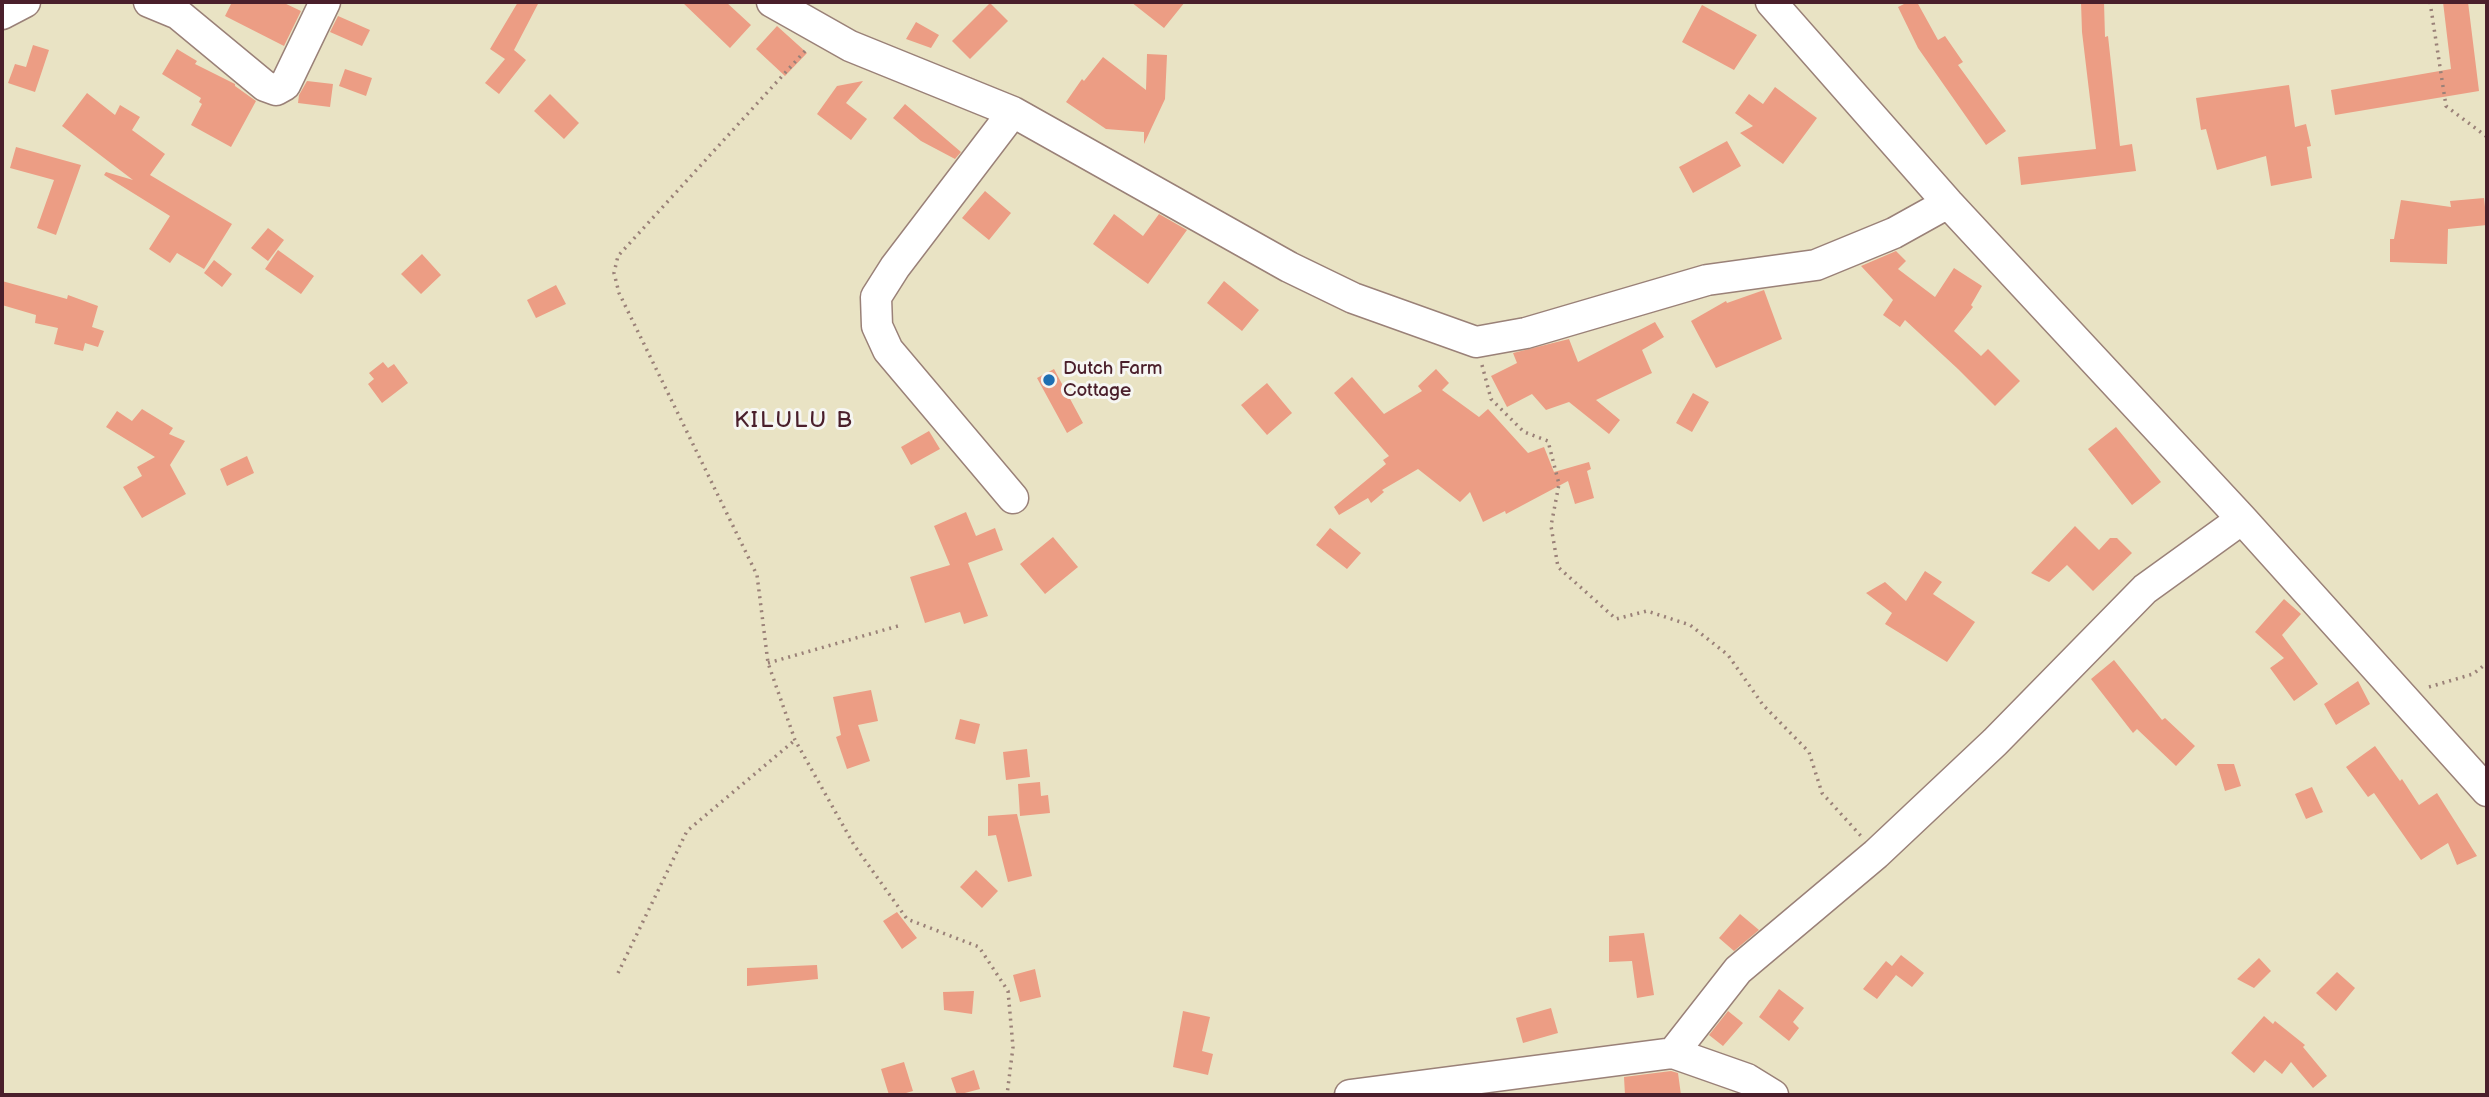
<!DOCTYPE html>
<html>
<head>
<meta charset="utf-8">
<style>
	body { margin:0 }
	#map { position:relative; width:2489px; height:1097px; overflow:hidden; background:#e9e3c4; font-family:"Balsamiq Sans",sans-serif }
	canvas { display:block }
	.frame { position:absolute; inset:0; border:4px solid #4a1f2b; pointer-events:none }
</style>
</head>
<body>
<div id="map">
<canvas width="2489" height="1097"></canvas>
<div class="frame"></div>
</div>
<script>
const ctx = document.querySelector('canvas').getContext('2d');
ctx.lineJoin = 'round';
function fillPath(path, color) { ctx.fillStyle = color; ctx.fill(path, 'evenodd'); }
function strokePath(path, color, width, dash) { ctx.strokeStyle = color; ctx.lineWidth = width; ctx.lineCap = dash ? 'butt' : 'round'; ctx.setLineDash(dash || []); ctx.stroke(path); }
function drawText(font, color, halo, rows, align = 'center') {
  ctx.font = font + ' "Balsamiq Sans",sans-serif'; ctx.lineWidth = 6; ctx.setLineDash([]); ctx.textBaseline = 'middle'; ctx.strokeStyle = halo; ctx.fillStyle = color; for (const [text, x, y, turn = 0] of rows) {
    ctx.save(); ctx.translate(x, y); ctx.rotate((+turn || 0) * Math.PI / 180); ctx.textAlign = isNaN(turn) ? turn : align; if (halo) ctx.strokeText(text, 0, 0); ctx.fillText(text, 0, 0); ctx.restore();
  }
}
fillPath(new Path2D(`
	M232,2H282L301,11L284,46L225,16Z
	M518,2H539L514,50L526,60L499,94L485,83L505,59L490,49Z
	M682,2H726L751,25L730,48Z
	M1131,2H1185L1164,28Z
	M1908,2H1917L1938,40L1945,36L1963,62L1958,65L2006,131L1986,145L1918,48L1898,7Z
	M2081,2H2104L2105,37L2108,36L2120,146L2132,144L2136,171L2021,185L2018,157L2096,149L2082,32Z
	M2443,2H2468L2479,91L2335,115L2331,90L2451,69Z
	M990,3L1008,21L970,59L952,41Z
	M1702,5L1757,35L1734,70L1682,42Z
	M338,16L370,30L362,46L330,32Z
	M916,22L939,35L931,48L906,39Z
	M777,26L807,53L785,76L756,49Z
	M33,45L49,50L35,92L8,83L15,64L26,67Z
	M177,49L197,61L195,64L235,84V86L256,101L231,147L191,125L202,104L199,102L201,98L162,74Z
	M1147,54L1167,55L1165,99L1144,144V132L1106,129L1066,102L1082,79L1084,81L1103,57L1146,90Z
	M345,69L372,78L366,96L339,86Z
	M307,81L333,84L330,107L298,103L299,95Z
	M863,81L846,103L867,119L851,140L817,114L837,86Z
	M2289,85L2295,127L2306,124L2311,146L2307,147L2312,178L2271,186L2266,156L2217,170L2206,129L2201,130L2196,98Z
	M1775,87L1817,118L1783,164L1740,133L1753,126L1735,113L1749,94L1763,104Z
	M87,93L115,115L120,105L140,117L132,130L165,154L150,175L232,224L204,269L177,253L170,263L149,249L170,216L104,175L106,172L133,180L62,126Z
	M550,94L579,123L564,139L534,111Z
	M905,104L961,152L955,159L921,141L893,118Z
	M1727,141L1741,166L1693,193L1679,167Z
	M16,147L81,165L56,235L37,228L54,180L10,168Z
	M985,191L1011,213L989,240L962,218Z
	M2484,198L2487,225L2448,229L2447,264L2390,262V239H2394L2401,200L2451,207L2450,201Z
	M1114,214L1143,236L1159,214L1187,230L1148,284L1093,244Z
	M268,228L284,240L268,261L251,248Z
	M278,250L314,276L301,294L265,269Z
	M1896,251L1906,261L1898,269L1935,297L1954,268L1982,286L1971,305L1973,307L1954,331L1981,356L1988,349L2020,381L1995,406L1958,369L1905,320L1900,327L1883,315L1893,300L1861,266Z
	M422,254L441,275L421,294L401,274Z
	M214,260L232,274L222,287L204,273Z
	M2,281L67,299L68,295L98,306L92,327L104,331L98,347L85,343L83,351L54,344L58,328L35,323L36,315L2,305Z
	M1224,281L1259,310L1242,331L1207,303Z
	M556,285L566,304L536,318L527,300Z
	M1764,290L1782,339L1716,368L1691,321L1726,301L1727,303Z
	M1655,322L1664,337L1642,350L1652,373L1596,400L1620,420L1609,434L1569,402L1546,410L1532,394L1507,407L1491,376L1517,363L1513,353L1569,339L1578,362Z
	M383,362L388,368L394,364L408,383L382,403L368,384L374,379L369,373Z
	M1054,369L1083,423L1067,433L1037,378Z
	M1436,369L1449,383L1442,390L1479,417L1488,409L1528,453L1544,447L1554,472L1589,462L1591,469L1587,471L1594,498L1575,504L1568,481L1506,514L1505,511L1483,522L1470,492L1460,502L1418,469L1382,490L1384,492L1371,503L1368,498L1339,515L1334,507L1386,464L1383,460L1389,456L1334,393L1352,377L1384,414L1422,391L1418,386Z
	M1267,383L1292,413L1267,435L1241,405Z
	M1693,393L1709,402L1692,432L1676,423Z
	M142,409L173,428L169,434L185,441L170,465L186,494L142,518L123,487L142,476L137,467L155,457L106,427L117,411L132,421Z
	M2116,427L2161,482L2132,505L2088,449Z
	M929,431L940,449L911,465L901,447Z
	M247,456L254,473L227,486L220,469Z
	M966,512L976,536L995,528L1003,550L968,563L988,616L964,624L960,612L925,623L910,577L950,565L934,526Z
	M2075,526L2099,550L2110,538H2117L2132,553L2093,591L2067,565L2049,582L2031,573Z
	M1330,528L1361,553L1347,569L1316,545Z
	M1053,537L1078,567L1045,594L1020,564Z
	M1925,571L1942,582L1933,594L1975,622L1947,662L1885,624L1892,613L1866,593L1885,582L1906,601Z
	M2284,599L2301,614L2282,635L2318,684L2294,701L2270,668L2284,658L2255,632Z
	M2114,660L2162,720L2165,718L2195,746L2176,766L2137,729L2133,733L2091,679Z
	M2358,681L2370,704L2336,725L2324,704Z
	M871,690L878,721L858,725L870,761L847,769L836,737L841,735L833,697Z
	M960,719L980,724L975,744L955,739Z
	M2375,746L2400,781L2402,779L2419,805L2437,793L2477,856L2457,865L2448,843L2421,860L2374,793L2368,797L2346,767Z
	M1027,749L1030,777L1006,780L1003,752Z
	M2217,764H2234L2241,786L2225,791Z
	M1040,782L1041,796L1048,795L1050,813L1020,816L1018,784Z
	M2312,787L2323,812L2306,819L2295,794Z
	M1017,814L1032,876L1008,882L996,835L988,836V816Z
	M976,870L998,891L982,908L960,887Z
	M897,912L917,938L902,949L883,921Z
	M1740,914L1759,930L1734,951L1719,938Z
	M1644,933L1654,995L1637,998L1632,961L1609,962V936Z
	M1901,955L1924,973L1912,987L1896,975L1877,999L1863,989L1886,961L1892,966Z
	M2259,958L2271,971L2254,988L2237,979Z
	M817,965L818,979L747,986V968Z
	M1035,969L1041,997L1020,1002L1013,975Z
	M2337,972L2355,988L2336,1011L2316,993Z
	M1779,989L1804,1008L1793,1022L1799,1028L1789,1041L1759,1017Z
	M974,991L972,1014L944,1010L943,992Z
	M1551,1008L1558,1033L1523,1043L1516,1018Z
	M1183,1011L1210,1017L1202,1051L1213,1054L1208,1075L1173,1067Z
	M1728,1011L1743,1023L1723,1046L1709,1035Z
	M2264,1016L2273,1024L2275,1021L2305,1045L2303,1047L2327,1076L2313,1088L2291,1062L2282,1074L2265,1060L2254,1073L2231,1053Z
	M904,1062L913,1091L899,1095H889L881,1069Z
	M974,1070L980,1089L957,1095L951,1078Z
	M1671,1071L1678,1073L1681,1095H1625L1624,1077Z`), '#ec9d84');
const minor = new Path2D(`
	M149,2L178,14L265,86L276,90L285,85L325,2
	M772,2L850,46L1013,112L1289,267L1353,298L1476,342L1526,333L1707,280L1816,265L1894,233L1948,203
	M1771,2L1948,203L2242,519L2487,791
	M2,14L25,2
	M1013,112L895,267L876,297L877,326L888,350L1013,498
	M1673,1053L1738,970L1876,854L1995,742L2145,589L2242,519
	M1350,1095L1673,1053L1747,1079L1773,1095`);
strokePath(minor, '#9a8178', 33);
strokePath(new Path2D(`
	M2232,2H2253
	M2430,2L2446,106L2487,137
	M805,51L618,256L614,273L619,293L757,575L768,663L795,740L854,845L907,919L979,947L1008,991L1013,1047L1007,1095
	M1482,365L1491,399L1524,432L1548,441L1559,484L1551,526L1558,567L1616,619L1647,611L1690,625L1728,655L1763,705L1809,752L1822,793L1861,836
	M768,663L898,626
	M2429,687L2473,674L2487,663
	M618,973L687,831L795,740`), '#9a8178', 3.5, [2, 5]);
strokePath(minor, '#fff', 30);
for (const [x, y, r, color] of [
	[1049,380,7,"#1f6fb2"]
]) { const dot = new Path2D(); dot.arc(x, y, r, 0, 2 * Math.PI); ctx.fillStyle = color; ctx.fill(dot); strokePath(dot, '#f6f6f2', 2.5); }
drawText('19px', '#4a1f2b', '#f6f6f2', [
	["Dutch Farm",1063,369],
	["Cottage",1063,391]
], 'left');
ctx.letterSpacing = '2px';
drawText('23px', '#4a1f2b', '#f6f6f2', [
	["KILULU B",794,421]
]);
ctx.letterSpacing = '0px';
</script>
</body>
</html>
